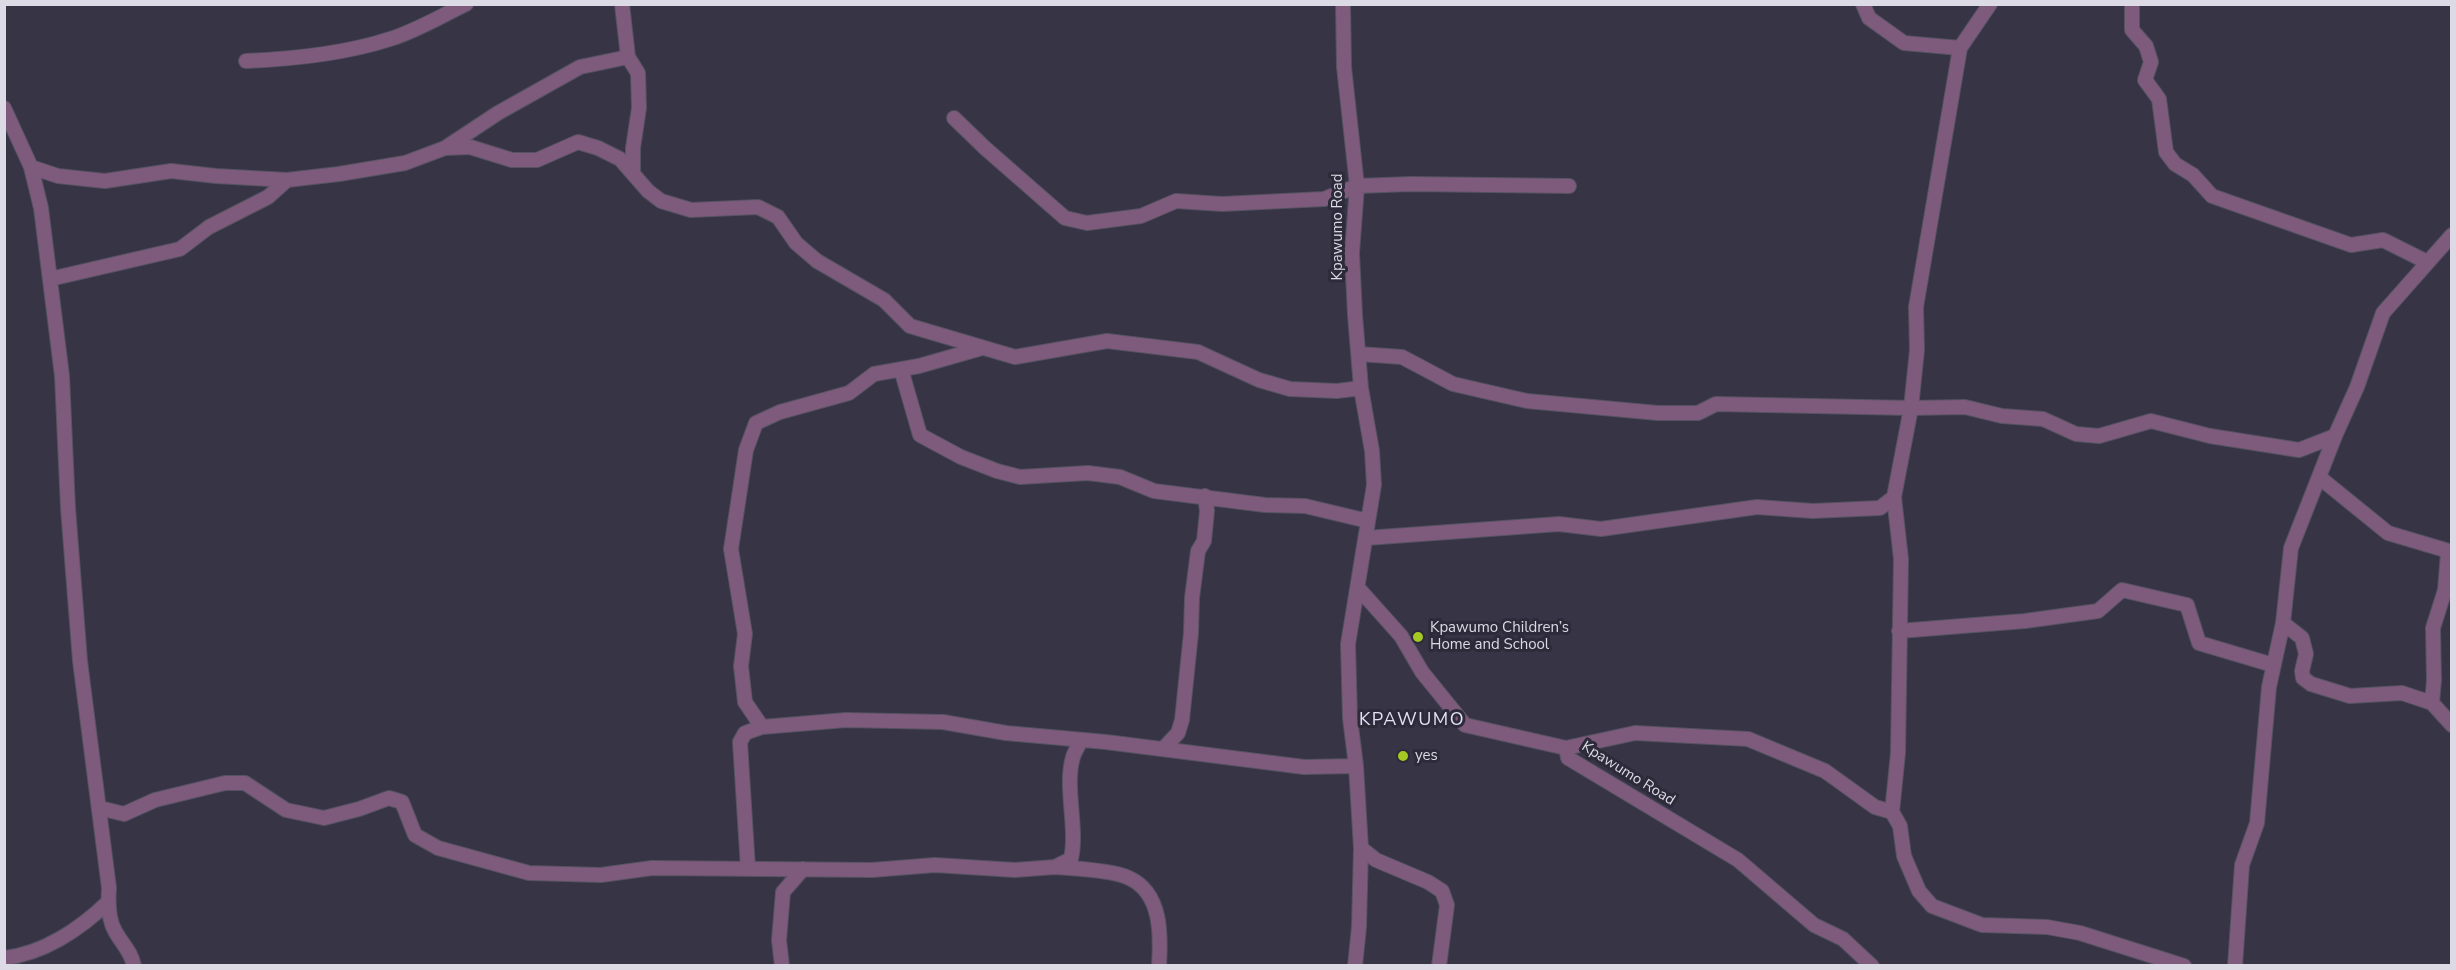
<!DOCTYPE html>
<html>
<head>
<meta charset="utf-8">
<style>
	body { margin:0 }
	#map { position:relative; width:2456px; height:970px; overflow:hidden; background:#373445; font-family:"Nunito Sans",sans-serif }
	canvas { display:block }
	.frame { position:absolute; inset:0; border:6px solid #dcdae5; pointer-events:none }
</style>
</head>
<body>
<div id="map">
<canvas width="2456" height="970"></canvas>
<div class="frame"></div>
</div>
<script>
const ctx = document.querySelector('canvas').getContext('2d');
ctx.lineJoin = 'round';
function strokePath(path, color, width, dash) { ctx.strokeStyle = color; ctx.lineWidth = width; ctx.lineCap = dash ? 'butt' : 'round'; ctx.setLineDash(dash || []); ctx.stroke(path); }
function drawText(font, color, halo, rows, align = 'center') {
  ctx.font = font + ' "Nunito Sans",sans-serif'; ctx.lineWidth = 6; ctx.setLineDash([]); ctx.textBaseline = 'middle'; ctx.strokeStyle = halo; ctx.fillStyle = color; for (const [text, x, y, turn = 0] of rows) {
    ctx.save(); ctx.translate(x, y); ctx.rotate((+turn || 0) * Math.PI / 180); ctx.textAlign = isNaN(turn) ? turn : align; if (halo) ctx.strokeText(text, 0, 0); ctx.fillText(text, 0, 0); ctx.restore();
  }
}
const minor = new Path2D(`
	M622,4L628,57L638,73L639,108L633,148V172
	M1343,4L1344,67L1357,186L1352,253L1355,315L1361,388L1372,451L1374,485L1348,644L1350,718L1356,766L1361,848L1359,927L1355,966
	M1863,4L1869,18L1904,43L1960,48
	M2132,4V30L2146,46L2151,62L2145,80L2159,99L2166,152L2175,164L2193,175L2212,196L2351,245L2383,240L2427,262
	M246,61C294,59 344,54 390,39C416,31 441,16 466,4
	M4,108L31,167L41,208L62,376L68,508L80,661L109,888C108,902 108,919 115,931C122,944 131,951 134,966
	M954,118L985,148L1065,218L1087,223L1141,216L1176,201L1222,204L1324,199L1357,186L1411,184L1569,186
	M445,148L498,113L580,67L628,57
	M31,167L58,176L105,181L171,171L216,176L287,180L339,174L405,163L445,148L470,147L512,160H537L578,142L598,148L620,159L648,191L661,201L691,210L758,207L778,217L796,243L817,261L884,300L910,326L1015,357L1107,341L1198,352L1259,380L1290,389L1337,391L1361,388
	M50,279L180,249L209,227L268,197L287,180
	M1359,354L1402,357L1453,384L1527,401L1658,413H1698L1716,404L1911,408L1965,407L2002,416L2043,419L2076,434L2099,436L2151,421L2210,436L2299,450L2335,436
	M901,369L920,435L961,457L997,471L1020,477L1088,473L1120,477L1154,491L1265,505L1305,506L1368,521
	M2319,477L2388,533L2452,552
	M1366,538L1559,524L1601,529L1757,507L1813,511L1880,508L1894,497
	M1359,589L1401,636L1422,672L1465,725L1566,748L1568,758L1738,860L1814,925L1843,939L1872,966
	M2283,623L2302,638L2306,654L2302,671L2303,678L2311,684L2350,696L2402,693L2432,703L2452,725
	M1899,631L2025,621L2098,611L2122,590L2187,605L2199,643L2273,665
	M2432,703L2434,680L2433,628L2445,590L2448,553
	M762,727L745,702L741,666L745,634L731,549L746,450L756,423L780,412L849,393L874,374L919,366L982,348
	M1566,748L1635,733L1748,739L1825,771L1875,807L1892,812L1900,826L1904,856L1919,891L1932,906L1982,925L2047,927L2080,933L2184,966
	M1163,749L1178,733L1182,720L1191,633L1192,598L1198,551L1204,541L1207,511L1205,496
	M100,808L124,814L155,800L225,783H245L286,810L324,818L359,809L389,798L402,802L415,835L438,848L529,873L601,875L652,868L872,870L935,865L1015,870L1055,867L1071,859C1078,827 1064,787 1073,757C1075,751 1079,745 1081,740
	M1892,812L1898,753L1901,559L1894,497L1911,408L1917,350L1916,307L1960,48L1990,4
	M1361,848L1376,860L1428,882L1442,891L1447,905L1439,966
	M1055,867C1072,868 1116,871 1129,878C1162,893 1161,935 1159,966
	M748,868L740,742L745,733L762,727L846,720L943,722L1006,733L1106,742L1304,767L1356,766
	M4,958C43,954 80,929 107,903
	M782,966L779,940L783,892L803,869
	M2235,966L2242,865L2257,823L2269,687L2283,623L2291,548L2335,436L2357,387L2383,313L2452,235`);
strokePath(minor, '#555262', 16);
strokePath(minor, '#7e5b7c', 14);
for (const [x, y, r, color] of [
	[1418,637,6,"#a5c823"],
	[1403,756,6,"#a5c823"]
]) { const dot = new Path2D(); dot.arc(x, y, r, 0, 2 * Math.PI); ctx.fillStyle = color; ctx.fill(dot); strokePath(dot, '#2d2a3a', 2); }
drawText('15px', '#dcdae5', '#2d2a3a', [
	["Kpawumo Road",1338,227,-90],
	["Kpawumo Road",1628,774,32]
]);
drawText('15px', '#dcdae5', '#2d2a3a', [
	["Kpawumo Children’s",1430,628],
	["Home and School",1430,645],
	["yes",1415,756]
], 'left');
ctx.letterSpacing = '1.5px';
drawText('18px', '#e4e0f6', '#2d2a3a', [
	["KPAWUMO",1412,721]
]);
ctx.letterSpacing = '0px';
</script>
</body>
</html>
